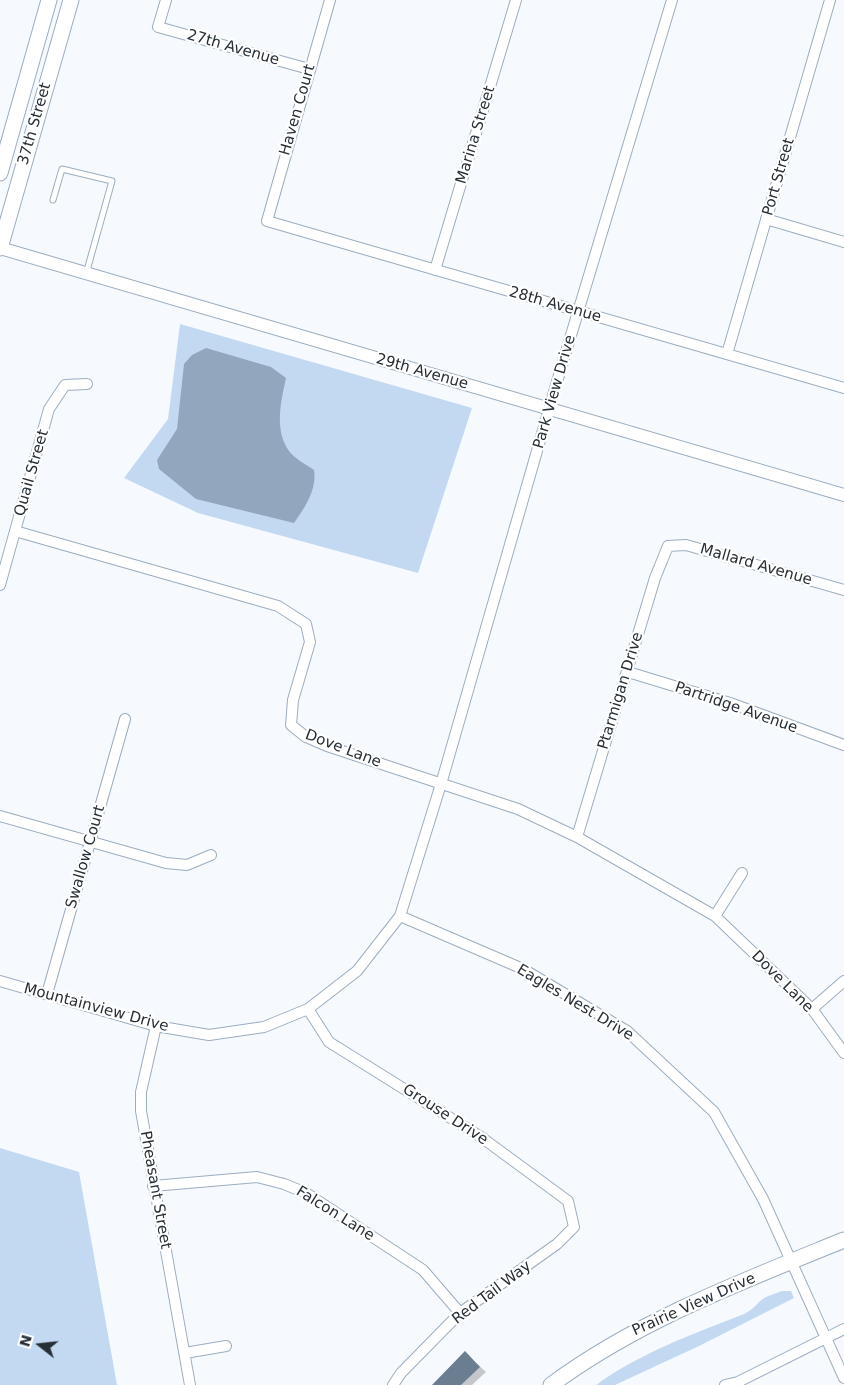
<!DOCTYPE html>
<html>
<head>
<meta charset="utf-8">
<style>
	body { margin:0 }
	#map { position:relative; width:844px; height:1385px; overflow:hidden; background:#f6fafe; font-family:"DejaVu Sans",sans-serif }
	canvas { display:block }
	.north { position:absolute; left:15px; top:1320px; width:50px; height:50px; -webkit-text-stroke:4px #fff; paint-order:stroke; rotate:286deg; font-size:14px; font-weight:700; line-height:20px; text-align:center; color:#262e36 }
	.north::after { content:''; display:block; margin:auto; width:18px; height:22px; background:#262e36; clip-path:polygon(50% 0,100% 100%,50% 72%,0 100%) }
</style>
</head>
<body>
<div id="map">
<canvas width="844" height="1385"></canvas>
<div class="north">N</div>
</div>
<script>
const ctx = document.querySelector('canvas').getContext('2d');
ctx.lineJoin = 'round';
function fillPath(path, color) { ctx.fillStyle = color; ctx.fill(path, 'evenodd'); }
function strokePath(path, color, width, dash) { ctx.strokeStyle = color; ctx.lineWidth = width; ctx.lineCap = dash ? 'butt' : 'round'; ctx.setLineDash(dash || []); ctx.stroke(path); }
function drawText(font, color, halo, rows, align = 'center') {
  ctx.font = font + ' "DejaVu Sans",sans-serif'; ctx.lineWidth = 4.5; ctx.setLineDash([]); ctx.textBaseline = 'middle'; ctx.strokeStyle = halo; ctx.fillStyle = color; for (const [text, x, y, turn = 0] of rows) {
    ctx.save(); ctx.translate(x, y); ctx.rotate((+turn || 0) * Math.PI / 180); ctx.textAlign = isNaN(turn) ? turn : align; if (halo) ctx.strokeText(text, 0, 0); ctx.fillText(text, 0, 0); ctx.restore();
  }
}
fillPath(new Path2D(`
	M180,324L472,408L418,573L198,513L124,478L168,419Z
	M0,1148L79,1172L117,1385H0Z
	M782,1291H791L794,1298L699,1346L615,1385H596C640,1353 693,1334 744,1314C753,1310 757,1303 764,1298C769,1295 777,1293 782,1291Z`), '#c3d9f1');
fillPath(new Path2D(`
	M206,348L271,367L286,378C281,401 274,430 289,451C295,459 307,465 314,470C317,490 305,507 294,523L196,499L159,469L157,460L177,429L184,364L192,355Z`), '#92a7be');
fillPath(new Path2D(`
	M465,1353L486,1372L472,1385H434Z`), '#0003');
fillPath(new Path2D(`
	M465,1351L480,1367L461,1385H432Z`), '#6b7d90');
const service = new Path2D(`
	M53,200L62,169L112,181L86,274`);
const minor = new Path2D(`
	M166,0L158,27L309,69
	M330,0L267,221L844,388
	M766,219L844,242
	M435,270L516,0
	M727,354L830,0
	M15,531L278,606L306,624L310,642L293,700L291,725L306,737L327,746L518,809L577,837L715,916L812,1009L844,1053
	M0,585L49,409L65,385L87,384
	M628,672L730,703L844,745
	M0,816L166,863L187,865L211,855
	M577,837L655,578L668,546L686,545L844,590
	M400,916L523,969L627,1031L714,1112L763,1199L844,1378
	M715,916L742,873
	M0,981L156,1026L209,1035L264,1027L308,1009L357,971L400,916L441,784L556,385L672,0
	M47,994L125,719
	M308,1009L329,1042L481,1137L568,1201L574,1227L557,1244L460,1313L401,1373L393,1385
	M812,1009L844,981
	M156,1026L141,1092V1111L190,1385
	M153,1186L257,1177L284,1184L306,1193L423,1270L460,1313
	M185,1353L226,1346
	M725,1385L738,1382L844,1329`);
const tertiary = new Path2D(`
	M0,248L844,495`);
const secondary = new Path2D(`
	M0,173L49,0
	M0,248L71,0
	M551,1385C639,1320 743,1281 844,1240`);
strokePath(service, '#9badc1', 7);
strokePath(minor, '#9badc1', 12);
strokePath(tertiary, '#9badc1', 14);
strokePath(secondary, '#9badc1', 17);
strokePath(service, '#fff', 5);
strokePath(minor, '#fff', 10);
strokePath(tertiary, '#fff', 12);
strokePath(secondary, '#fff', 15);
drawText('15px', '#262e36', '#fff', [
	["27th Avenue",233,48,16],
	["Haven Court",298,110,-74],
	["37th Street",35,124,-74],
	["Marina Street",476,135,-73],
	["Port Street",779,177,-74],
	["28th Avenue",555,305,16],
	["29th Avenue",422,372,16],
	["Park View Drive",555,392,-74],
	["Quail Street",32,473,-74],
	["Mallard Avenue",756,565,16],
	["Ptarmigan Drive",621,691,-73],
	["Partridge Avenue",736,708,19],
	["Dove Lane",343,749,21],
	["Swallow Court",86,857,-74],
	["Dove Lane",782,982,45],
	["Eagles Nest Drive",575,1003,31],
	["Mountainview Drive",96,1008,15],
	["Grouse Drive",445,1115,33],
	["Pheasant Street",155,1190,80],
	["Falcon Lane",335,1214,32],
	["Red Tail Way",492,1293,-37],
	["Prairie View Drive",694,1305,-24]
]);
</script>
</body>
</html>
